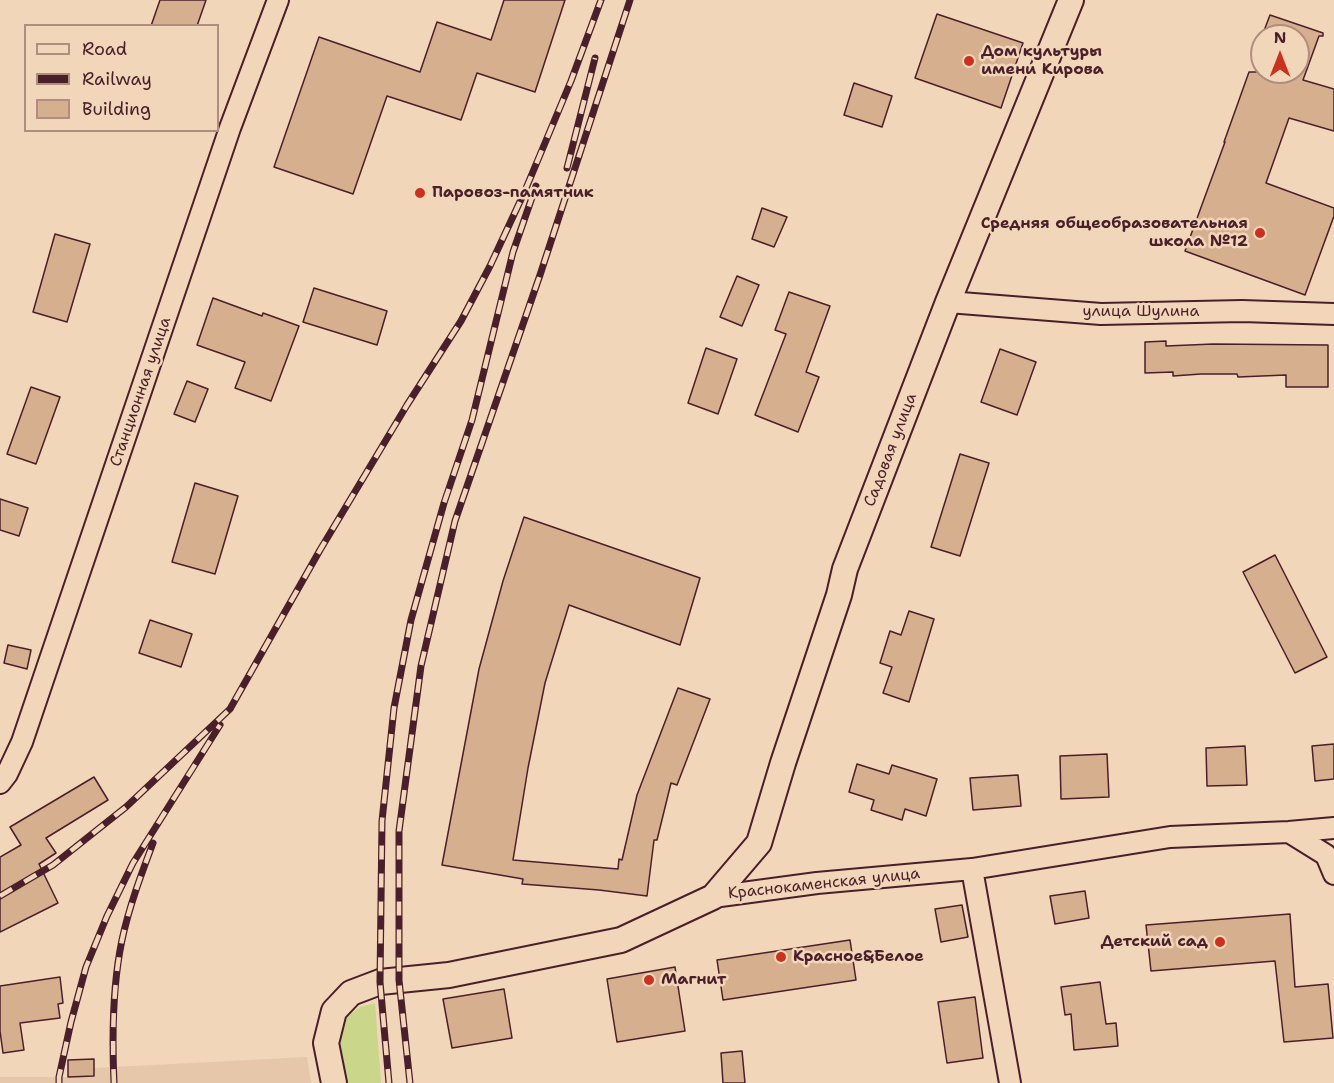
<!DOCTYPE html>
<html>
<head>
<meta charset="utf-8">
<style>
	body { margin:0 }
	#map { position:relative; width:1334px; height:1083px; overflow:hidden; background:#f2d6b9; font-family:"Shantell Sans",sans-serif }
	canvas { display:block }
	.legend { position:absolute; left:24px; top:24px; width:195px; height:108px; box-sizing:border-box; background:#f2d6b9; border:2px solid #af8d80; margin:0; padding:8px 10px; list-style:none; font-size:18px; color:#4a1f2b }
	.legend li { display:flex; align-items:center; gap:12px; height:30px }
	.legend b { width:30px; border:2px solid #af8d80 }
	.north { position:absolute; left:1250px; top:24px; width:60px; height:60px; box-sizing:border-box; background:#f2d6b9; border:2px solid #af8d80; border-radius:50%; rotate:0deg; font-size:16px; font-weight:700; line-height:24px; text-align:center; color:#4a1f2b }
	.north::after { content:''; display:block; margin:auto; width:21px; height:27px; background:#c8321e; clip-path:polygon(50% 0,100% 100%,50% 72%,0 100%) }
</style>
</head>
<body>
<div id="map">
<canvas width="1334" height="1083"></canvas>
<ul class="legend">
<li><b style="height:8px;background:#f2d6b9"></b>Road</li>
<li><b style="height:8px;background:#4a1f2b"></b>Railway</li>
<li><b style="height:16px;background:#d5af8e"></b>Building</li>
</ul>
<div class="north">N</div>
</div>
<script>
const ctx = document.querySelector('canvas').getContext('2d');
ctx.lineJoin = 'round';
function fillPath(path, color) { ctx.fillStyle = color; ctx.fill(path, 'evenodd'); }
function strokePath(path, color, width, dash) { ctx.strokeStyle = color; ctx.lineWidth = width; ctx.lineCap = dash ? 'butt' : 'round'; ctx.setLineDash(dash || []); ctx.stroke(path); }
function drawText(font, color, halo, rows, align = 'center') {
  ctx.font = font + ' "Shantell Sans",sans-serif'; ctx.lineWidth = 5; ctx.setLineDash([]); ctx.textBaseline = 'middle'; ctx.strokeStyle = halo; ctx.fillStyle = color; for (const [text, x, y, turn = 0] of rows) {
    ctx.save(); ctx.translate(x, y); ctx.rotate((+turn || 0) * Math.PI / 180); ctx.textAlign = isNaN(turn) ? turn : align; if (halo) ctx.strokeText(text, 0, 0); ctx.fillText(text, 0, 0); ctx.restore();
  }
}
fillPath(new Path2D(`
	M307,1057L311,1083H0V1077H68V1060L94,1059L95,1068Z`), '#e6c7a9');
fillPath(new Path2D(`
	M375,1003L381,1083H343L337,1051L338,1034L348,1016L360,1007Z`), '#cad68a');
const building = new Path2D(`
	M160,0H206L197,26H151Z
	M504,0H565L535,92L477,73L461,120L387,96L353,194L274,167L319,37L420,72L437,22L491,40Z
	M937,14L1023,43L1001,108L915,78Z
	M1270,15L1323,33V36H1319L1303,80L1334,89V131L1289,118L1266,183L1334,208V216L1305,295L1185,251L1225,142H1224L1249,72H1298V36H1262Z
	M854,83L892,96L882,127L844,115Z
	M762,208L787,217L774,247L752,239Z
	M55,234L90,244L67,322L33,312Z
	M737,276L759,285L742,326L720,317Z
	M314,288L387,311L377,345L303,322Z
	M789,292L830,306L806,372L819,377L798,432L755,415L786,334L775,330Z
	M213,298L262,316L263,313L299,326L271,401L235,388L245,362L197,345Z
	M1166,341V346L1213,344L1328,345V387H1286V375L1238,377L1237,374H1201L1173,376V372L1145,373V342Z
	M706,348L737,359L718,414L688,403Z
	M1000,349L1036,362L1017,415L981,402Z
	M187,381L208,389L195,422L174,414Z
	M31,387L60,397L36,464L7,454Z
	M960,454L989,463L960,556L931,547Z
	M195,483L238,496L215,574L172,562Z
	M0,499L28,508L19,536L0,530Z
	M524,517L700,578L680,645L569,605L545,683L528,768L513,860L618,869L619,859L622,860L637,795L678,688L710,699L677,785L671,783L657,840H654L647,896L599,890L522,884L523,879L442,865L479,669L503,581Z
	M1275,555L1327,657L1295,673L1243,572Z
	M909,611L934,619L909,702L883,693L892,667L880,663L890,631L901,635Z
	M150,620L192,634L181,667L139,653Z
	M8,645L31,650L27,669L4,663Z
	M1334,744V779L1315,781L1312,746Z
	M1245,746L1247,785L1207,786L1206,748Z
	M1107,754L1109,797L1061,799L1060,756Z
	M857,764L889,774L892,765L937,779L926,816L905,809L902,820L871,810L874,800L849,792Z
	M1018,775L1021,806L973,810L970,778Z
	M94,777L108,800L46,838L56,853L39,864L58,903L0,932V857L21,845L10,827Z
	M1085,891L1089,918L1055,924L1050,896Z
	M962,905L968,937L941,942L935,909Z
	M1290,914L1295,987L1328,984L1333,1038L1284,1042L1275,961L1151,971L1146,925Z
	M850,940L856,980L723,1000L717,960Z
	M675,967L685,1031L617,1042L607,979Z
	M60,977L63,1003L58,1004L60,1018L20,1023L24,1050L3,1053L0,1031V986Z
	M1100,982L1106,1024L1116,1023L1118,1046L1074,1050L1071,1014L1065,1015L1061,987Z
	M504,989L512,1038L452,1048L443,999Z
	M975,997L983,1058L947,1063L938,1002Z
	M742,1051L745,1083H723L721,1053Z
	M94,1059V1076L68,1077V1060Z`);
fillPath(building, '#d5af8e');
strokePath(building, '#4a1f2b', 1.5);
const minor = new Path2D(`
	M948,302L1101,314L1242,311L1334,314
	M0,783L7,774L22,742L230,128L278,0
	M1289,832L1326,855L1334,874
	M972,869L1010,1083
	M713,897L817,883L972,869L1170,837L1289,832L1334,828`);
const tertiary = new Path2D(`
	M334,1083L326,1043L334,1011L351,993L380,982L449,975L621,940L713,897L759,843L783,763L839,595L845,569L948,302L1071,0`);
strokePath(minor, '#4a1f2b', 24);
strokePath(tertiary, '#4a1f2b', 28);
strokePath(minor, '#f2d6b9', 20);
strokePath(tertiary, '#f2d6b9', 24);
const rail = new Path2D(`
	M567,168L595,58
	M0,896L53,865L126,807L230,709L320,550L407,405L461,321L490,266L524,193L571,81L601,0
	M59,1083V1077L71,1022L86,967L107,916L133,863L220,725
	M114,1083C112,1039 113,983 122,940C129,907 141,875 153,843
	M389,1083L380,982L382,821L394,708L411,620L444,503L472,420L513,252L536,186
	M410,1083L399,980V831L421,666L455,521L540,275L630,0`);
strokePath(rail, '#4a1f2b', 7);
strokePath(rail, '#f2d6b9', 4.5, [14]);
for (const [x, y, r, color] of [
	[969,61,6,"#c8321e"],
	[420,193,6,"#c8321e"],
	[1260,233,6,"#c8321e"],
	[1220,942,6,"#c8321e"],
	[781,957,6,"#c8321e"],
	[649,980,6,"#c8321e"]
]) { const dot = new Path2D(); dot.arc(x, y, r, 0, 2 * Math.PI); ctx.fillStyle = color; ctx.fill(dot); strokePath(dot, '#f2d6b9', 2); }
drawText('bold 16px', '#4a1f2b', '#f2d6b9', [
	["Дом культуры",981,52],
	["имени Кирова",981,70],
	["Паровоз-памятник",432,193],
	["Средняя общеобразовательная",1248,224,"right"],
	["школа №12",1248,242,"right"],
	["Детский сад",1208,942,"right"],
	["Красное&Белое",793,957],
	["Магнит",661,980]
], 'left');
drawText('16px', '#4a1f2b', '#f2d6b9', [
	["улица Шулина",1141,312],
	["Станционная улица",141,392,-71],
	["Садовая улица",891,450,-69],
	["Краснокаменская улица",824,884,-6]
]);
</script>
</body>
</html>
